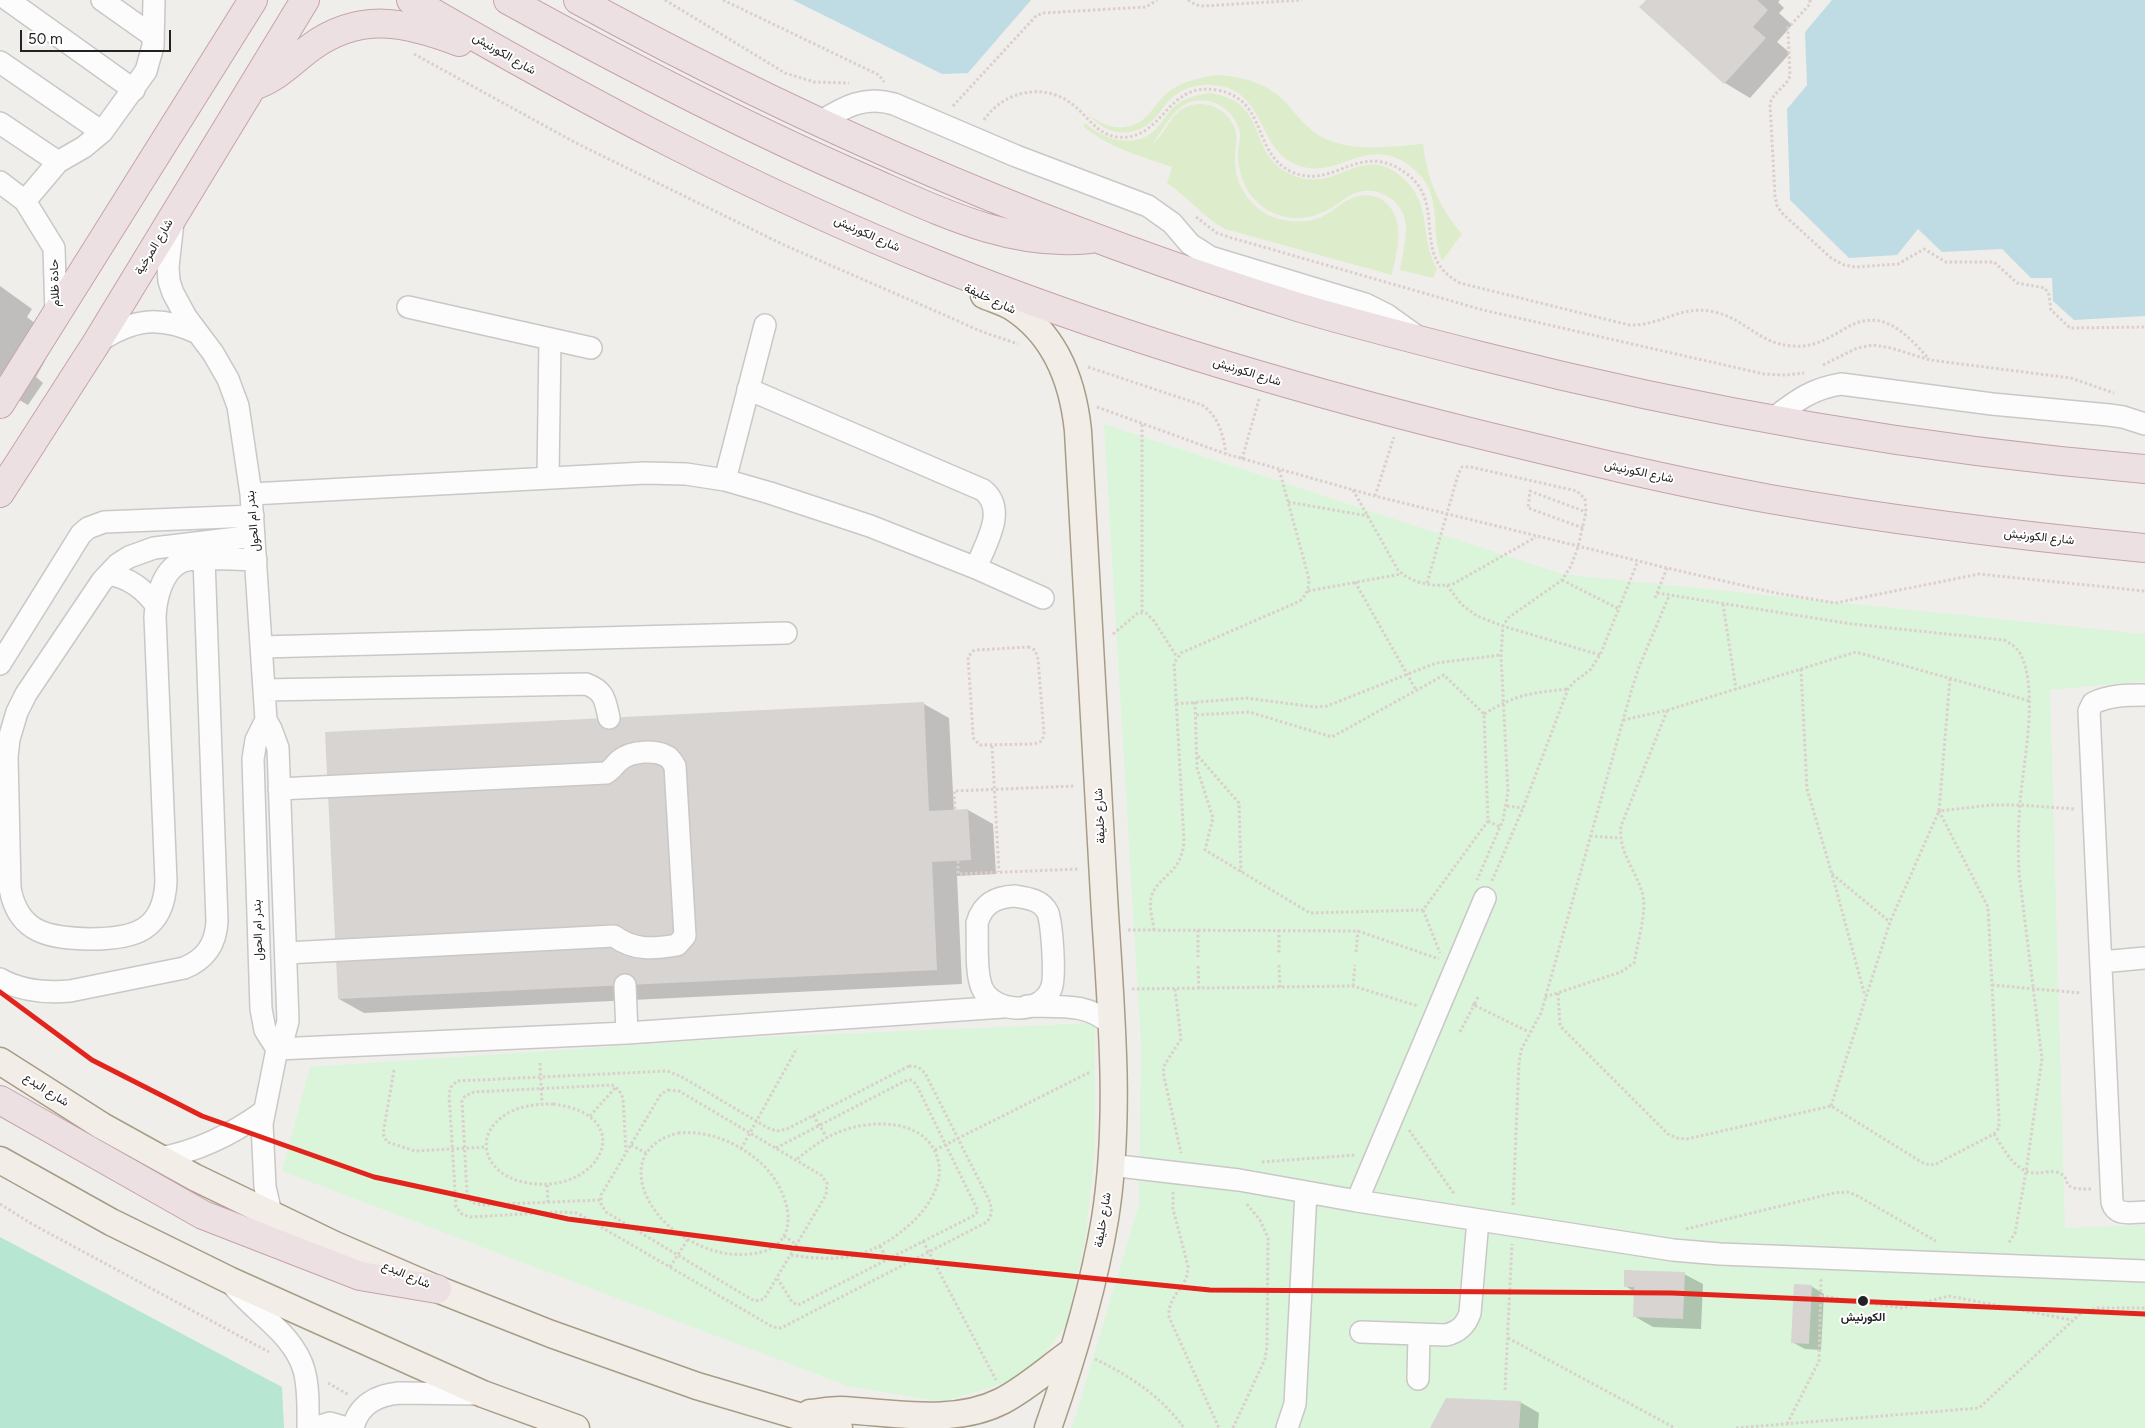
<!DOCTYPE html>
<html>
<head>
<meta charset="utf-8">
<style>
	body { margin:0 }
	#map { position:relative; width:2145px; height:1428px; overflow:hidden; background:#f0eeeb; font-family:Figtree,sans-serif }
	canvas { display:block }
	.scale { position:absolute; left:20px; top:30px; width:151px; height:22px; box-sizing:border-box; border:2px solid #222; border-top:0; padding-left:6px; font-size:15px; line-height:18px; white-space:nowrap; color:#222; -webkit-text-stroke:4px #fff; paint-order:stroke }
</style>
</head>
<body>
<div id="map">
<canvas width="2145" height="1428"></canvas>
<div class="scale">50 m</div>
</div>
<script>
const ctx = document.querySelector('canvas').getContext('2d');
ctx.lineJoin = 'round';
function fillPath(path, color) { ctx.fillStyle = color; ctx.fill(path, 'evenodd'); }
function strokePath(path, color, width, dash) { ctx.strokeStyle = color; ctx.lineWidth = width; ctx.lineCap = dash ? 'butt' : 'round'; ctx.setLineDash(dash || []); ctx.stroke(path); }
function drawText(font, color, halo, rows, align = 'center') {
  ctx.font = font + ' Figtree,Vazirmatn,sans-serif'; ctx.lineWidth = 4; ctx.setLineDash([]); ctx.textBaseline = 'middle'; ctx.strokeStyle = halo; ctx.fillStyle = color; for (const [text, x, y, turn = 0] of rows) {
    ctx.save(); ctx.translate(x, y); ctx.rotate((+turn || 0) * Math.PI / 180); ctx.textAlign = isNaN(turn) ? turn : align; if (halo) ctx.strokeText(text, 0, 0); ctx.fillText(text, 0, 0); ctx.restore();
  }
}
fillPath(new Path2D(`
	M1215,75C1242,76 1269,83 1288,105C1301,120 1311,134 1331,141C1359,152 1394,146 1423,144C1427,179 1439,207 1462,234L1442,261C1429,230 1444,198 1417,172C1369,127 1339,184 1295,164C1256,147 1266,88 1212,85C1198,84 1184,88 1173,97C1165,104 1160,113 1153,120C1132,140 1104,135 1088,113C1104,129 1129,134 1147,116C1155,108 1161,96 1171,90C1184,81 1200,78 1215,75Z
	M1209,93C1271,101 1245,152 1290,174C1338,197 1362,137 1406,181C1432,206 1420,240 1437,269L1433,278L1400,270C1402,256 1406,242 1406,228C1406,204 1382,186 1359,192C1349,194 1341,202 1333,207C1314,219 1291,222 1271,212C1249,201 1237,176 1238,152C1239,144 1241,137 1239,129C1232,105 1202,91 1181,107C1169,116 1162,131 1153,143C1165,135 1169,117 1182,109C1202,97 1228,108 1235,129C1238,139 1235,149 1235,159C1234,182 1248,204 1268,215C1282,222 1304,224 1319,218C1332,213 1342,201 1355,197C1364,194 1376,195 1384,201C1407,221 1397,249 1392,275L1225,229C1203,217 1188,197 1167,183L1172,167C1140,156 1109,148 1083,126L1085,123C1104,140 1135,150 1156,129C1164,120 1169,109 1179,103C1188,97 1198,95 1209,93Z`), '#ddeccb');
fillPath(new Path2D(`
	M1104,424L1562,574L2145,634V681L2050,690L2065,1228L2145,1225V1428H1072L1139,1204L1141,1045Z
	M1095,1023V1148L1085,1242L1066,1326L1026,1377L942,1402L848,1386L282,1171L310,1067L739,1038Z`), '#daf5da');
fillPath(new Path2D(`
	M0,1237L282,1387L284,1428H0Z`), '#b7e6d2');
fillPath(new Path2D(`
	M793,0H1031L968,73L942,74Z
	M1832,0H2145V316L2074,320L2053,301L2052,278H2031L2002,249L1942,252L1918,229L1897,255L1849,258L1790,200L1787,109L1807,85L1805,32Z`), '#bfdbe3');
fillPath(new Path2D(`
	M1648,0H1780L1778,2L1784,8L1779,13L1792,25L1777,42L1790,53L1750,98L1725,83L1641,7Z
	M0,286L32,309L27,317L41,328L46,339L45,361L36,377L43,383L28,405L0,389Z
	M924,704L949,718L954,811L968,810L993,824L996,874L957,876L962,984L364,1013L339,999Z
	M1684,1274L1703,1284L1701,1329L1653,1327L1634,1316L1635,1292L1625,1286Z
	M1811,1286L1824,1294L1821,1350L1805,1349L1792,1342Z
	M1520,1402L1539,1413L1538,1428H1431Z`), '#0003');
fillPath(new Path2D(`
	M1646,0H1757L1768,10L1753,27L1766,38L1724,84L1639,7Z
	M924,702L929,811L968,809L971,860L932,862L937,970L338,999L325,732Z
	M1624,1270L1685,1272L1683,1319L1633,1317L1634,1287H1624Z
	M1794,1284L1812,1285L1809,1344L1791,1343Z
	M1446,1398L1521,1401L1519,1428H1430Z`), '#d7d4d2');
const minor = new Path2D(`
	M8,0L134,90
	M102,0L153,36
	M0,62L102,132
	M820,122C844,107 865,95 894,104L1016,156L1148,206L1172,223L1190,244L1210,257L1365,304L1387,315L1415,335
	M0,123L58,162
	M0,182L25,201L54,248L56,315
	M25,201L58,162L84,147L102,132L146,71L153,46L154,0
	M173,222L168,267L169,281L173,293L186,317L213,353L228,379L238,406L251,494L266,720L271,729L278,748L288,1021L283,1040L277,1049L262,1124L265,1187L271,1213
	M408,307L591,348
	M98,342C133,319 159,315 198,333
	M748,389L983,490C1008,510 985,544 976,568
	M1771,420C1795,402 1810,389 1841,384L1992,404L2109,415L2123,417L2145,424
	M548,478L550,339
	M725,480L765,325
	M251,494L645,473L686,474L725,480L770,493L870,526L976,568L1043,598
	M254,536L154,548L129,557L118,564L102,581L26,694L17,712L9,739L7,757L10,888C18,934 50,938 90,939C134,939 164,931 166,881L155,617C156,598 162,571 181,562C195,555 239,560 256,560
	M109,574C129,578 143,588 156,605
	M262,647L786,633
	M0,664L81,534L88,528L104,522L253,516
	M264,690L586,684C605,691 605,700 609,718
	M2145,695C2127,695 2110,695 2093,703L2089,711L2112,1202C2116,1217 2132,1212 2145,1212
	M266,720L256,740L253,759L261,1009L265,1030L277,1049
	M279,789L606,773C612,770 615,764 620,760C631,751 656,749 668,757C670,758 673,763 675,766L685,936L677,945C654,949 634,951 614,936L286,953
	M1015,896C1028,898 1042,900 1048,913C1052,926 1056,978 1051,989C1040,1016 993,1013 982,988C975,972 978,941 977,923C983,903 996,897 1015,896Z
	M2101,962L2145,958
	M0,979C21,991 46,993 70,991L184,968C206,959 216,944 217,921L204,559
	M625,985L627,1033
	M1027,1006C1057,1007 1090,1002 1112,1026
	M277,1049L627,1033L1003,1007
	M160,1158C199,1151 231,1135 263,1112
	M1110,1165L1239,1180L1357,1201L1673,1250L1720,1254L2145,1271
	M1357,1201L1485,898
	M232,1284C254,1312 294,1334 304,1370C309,1388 308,1409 308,1428
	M1361,1332L1446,1335C1459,1332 1466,1325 1470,1313L1478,1220
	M1418,1379L1419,1334
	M314,1428L330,1423L347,1428
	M353,1428C358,1405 377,1395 399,1393L478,1394
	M1287,1428L1295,1404L1306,1192`);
const major = new Path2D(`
	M984,295C993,299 1004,302 1012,307C1056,335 1073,382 1078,431C1087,586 1096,741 1104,896C1110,1002 1122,1112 1105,1219C1093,1290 1072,1360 1048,1428
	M0,1061L102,1126L194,1177L335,1245L437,1289L551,1334L697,1386L839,1428
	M0,1160L111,1222L229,1280L483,1394L576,1428
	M810,1413C820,1412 830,1410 840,1410C892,1412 953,1426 1002,1401C1027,1388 1050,1367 1073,1351`);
const highway = new Path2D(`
	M411,0C581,99 755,192 938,265C1112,335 1291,388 1474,433C1572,457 1671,481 1770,499C1895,521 2020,536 2145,548
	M508,0C624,64 741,125 863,178C935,209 1009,248 1090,239
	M578,0C806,125 1052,231 1301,308C1359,325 1418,340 1477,355C1696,411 1919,450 2145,469
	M253,86C276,79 291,62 310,48C360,11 406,22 459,42
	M0,404L253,0
	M0,493L97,342L305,0
	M0,1100L203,1215L360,1276L437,1289`);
strokePath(minor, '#c9c8c7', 24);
strokePath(major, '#a79c86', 29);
strokePath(highway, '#c5a2ac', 30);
strokePath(new Path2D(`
	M665,0L785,73L814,82L849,83
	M723,0L879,75L884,82
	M1188,0L1196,5L1204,6L1302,0
	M1810,0V4L1788,28L1790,76C1786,87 1773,92 1770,104L1775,196L1777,206L1783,214L1831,258L1844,265L1855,267L1898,264L1924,249L1946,262H1994L2017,283L2045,288L2049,295L2051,310L2070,328L2145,327
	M414,54L576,143L782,244L983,332L1018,344
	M953,106L1036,16L1043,13L1146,7L1157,0
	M984,120C1003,91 1044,82 1072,104C1088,116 1096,134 1117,137C1164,142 1165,81 1217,90C1269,100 1251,153 1292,172C1335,191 1359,138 1407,174C1448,205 1409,256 1460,283L1629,325C1662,326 1681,304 1714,312C1745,318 1758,344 1793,346C1813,348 1829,338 1846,328C1883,306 1907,335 1929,359
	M1196,217L1217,233L1232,238L1483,310L1764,374L1784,375L1804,373
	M1823,365L1857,348L1873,345L1891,348L1930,360L2071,378L2114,393
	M1088,367L1202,405C1219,417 1223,434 1226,454
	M1097,407L1226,454L1375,496L1667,568L1776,593L1835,603L1979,574L2145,591
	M1242,459L1259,399
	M1353,490L1398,570C1410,583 1436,588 1453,584L1536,537
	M1375,496L1394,437
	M1288,502L1368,516
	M1583,528L1528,508L1530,491L1586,512
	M1562,580L1619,609
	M1355,582L1416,690
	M1427,583L1458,475L1462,467H1471L1577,491L1585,499L1586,512L1578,547L1571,566L1562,580L1508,618L1503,626L1501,655L1508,792L1503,820L1477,880
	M1447,585L1461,604L1477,616L1503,626L1600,655
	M1308,591L1401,574
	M1657,593L1852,624L2004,640C2011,644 2017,647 2021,655C2039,693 2023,762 2020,804C2018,827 2018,850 2019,873L2042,1059L2026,1172L2015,1233L2008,1244
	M1655,598L1667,568
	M1723,604L1736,689
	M1142,612V424
	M1113,634L1138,613H1146L1154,621L1177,657
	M1028,647L1035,650L1038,659L1044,734L1042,741L1034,744L980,745L974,739L973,734L968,657L973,651L977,650Z
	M1801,669L1807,789L1832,874L1865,996
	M1195,702L1197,768L1213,818L1205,850L1310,913L1423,910L1488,821L1484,714L1444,675L1332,737L1249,712L1195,715
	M1176,704L1246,698L1315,707L1327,706L1436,663L1501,655
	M1484,714C1517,694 1530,693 1568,689
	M1623,720L1668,710L1856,652L2030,701
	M992,746L999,872
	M1198,756L1239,803L1241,872
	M1507,806L1523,808
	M955,809L954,791L1075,786
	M1488,821L1500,827
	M1590,836L1619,838
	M958,861V874L1079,869
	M1832,874L1890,922
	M1492,881L1523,808L1568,689L1574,682L1590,670L1600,655L1638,561
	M1423,910L1440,953
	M1128,930L1358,931L1439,959
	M1154,930C1153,921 1149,908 1151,898C1156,876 1182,875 1184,841L1174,663L1181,653L1300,601C1308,593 1310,586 1308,575L1279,469
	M1198,930V957
	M1279,930V955
	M1356,952L1358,931
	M1279,965L1280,987
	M1198,966L1199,988
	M1992,985L2081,993
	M1353,986L1355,965
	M1132,989L1353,986L1418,1006
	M1175,989L1181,1039L1165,1064L1163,1072L1181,1153
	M1558,993L1560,1026L1668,1134L1677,1138L1687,1139L1831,1106L1923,1163L1930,1165L1936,1164L1994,1134L1999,1128V1119L1988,907L1939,811L1991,805H2020L2075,809
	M1478,997L1474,1005L1529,1032
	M1545,997L1621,972L1634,963C1637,945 1648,909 1642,892C1635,869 1618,851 1621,826L1667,711
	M1460,1032L1474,1005L1470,1003
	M540,1063L542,1104
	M909,1066L918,1067L925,1073L990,1202C992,1210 992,1215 987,1222L781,1328L773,1327L577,1213L558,1212L470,1217L462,1214L456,1207L449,1094L451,1087L457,1081L667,1071L682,1077L768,1128L777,1131L787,1129Z
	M394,1070L383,1134L387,1142L415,1151L486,1147
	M668,1090L679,1091L821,1175L827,1183L826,1195L764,1299L755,1301L751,1299L606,1212L601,1204V1195L661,1094Z
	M553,1104C642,1115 599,1199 523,1182C482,1173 471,1131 512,1111C525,1105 539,1104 553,1104Z
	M1831,1106L1890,922L1939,811L1950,678
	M813,1115L827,1138
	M590,1116L616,1087
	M1409,1130L1455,1195
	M678,1133C710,1130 741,1144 764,1166C792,1195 805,1249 750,1254C723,1257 697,1247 675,1231C639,1204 620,1148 678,1133Z
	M1994,1134C2004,1149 2015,1173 2036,1173C2043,1173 2053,1170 2059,1173C2074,1179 2056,1190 2091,1189
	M631,1145L646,1153
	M776,1148L905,1081L911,1080L916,1084L978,1211L975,1215L798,1305L792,1302L778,1279
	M741,1149L797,1048
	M935,1150L1090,1072
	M1262,1162L1356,1155
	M547,1185L548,1202
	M1173,1192V1209L1188,1266C1188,1289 1167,1295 1169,1317L1219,1428
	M600,1200L481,1205L471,1202L467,1193L462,1101L465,1096L474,1092L612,1085L619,1090L623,1098L626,1152
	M0,1204L32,1224L269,1352
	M1513,1205L1519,1062L1522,1048L1541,1013L1631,692L1639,667L1669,596
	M1686,1229L1834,1193L1847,1192L1856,1195L1936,1241
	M784,1236L797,1245
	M923,1241L996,1380
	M880,1246L887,1259
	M791,1255C811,1258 832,1260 852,1256C889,1249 949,1203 938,1160C927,1116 866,1119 834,1134C820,1141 808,1150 796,1160
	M670,1267L688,1239
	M1821,1296L1902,1308L1949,1296L2072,1320
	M1508,1338L1675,1428
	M1095,1359C1130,1376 1161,1396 1184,1428
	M328,1383L349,1395
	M1505,1390L1512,1244
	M1787,1424L1819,1361L1821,1278
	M1233,1428L1265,1359L1267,1346L1268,1238L1260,1220L1246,1203
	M1736,1428L1979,1408L2082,1312L2097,1308H2145`), '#dccecd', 3, [2.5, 2.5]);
strokePath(minor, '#fdfcfc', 21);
strokePath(major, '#f3ede7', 26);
strokePath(highway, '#ece0e2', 28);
strokePath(new Path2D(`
	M0,992L92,1060L202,1116L374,1177L568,1219L792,1248L1210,1290L1672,1293L2145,1314`), '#e2251c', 5);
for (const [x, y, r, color] of [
	[1863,1301,6,"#222"]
]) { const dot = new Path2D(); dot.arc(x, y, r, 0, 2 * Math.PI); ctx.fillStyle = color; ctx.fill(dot); strokePath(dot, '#fff', 2); }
drawText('12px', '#222', '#fff', [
	["شارع الكورنيش",504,54,30],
	["شارع الكورنيش",867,234,24],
	["شارع المرخية",154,247,-59],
	["حادة ظلام",55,283,-92],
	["شارع خليفة",990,299,25],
	["شارع الكورنيش",1247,372,17],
	["شارع الكورنيش",1639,472,12],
	["بندر ام الحول",253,521,-95],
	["شارع الكورنيش",2039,537,6],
	["شارع خليفة",1100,816,-93],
	["بندر ام الحول",258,930,-92],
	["شارع البدع",46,1090,32],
	["شارع خليفة",1103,1220,-81],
	["شارع البدع",406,1275,23]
]);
drawText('bold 12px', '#222', '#fff', [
	["الكورنيش",1863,1317]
]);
</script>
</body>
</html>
